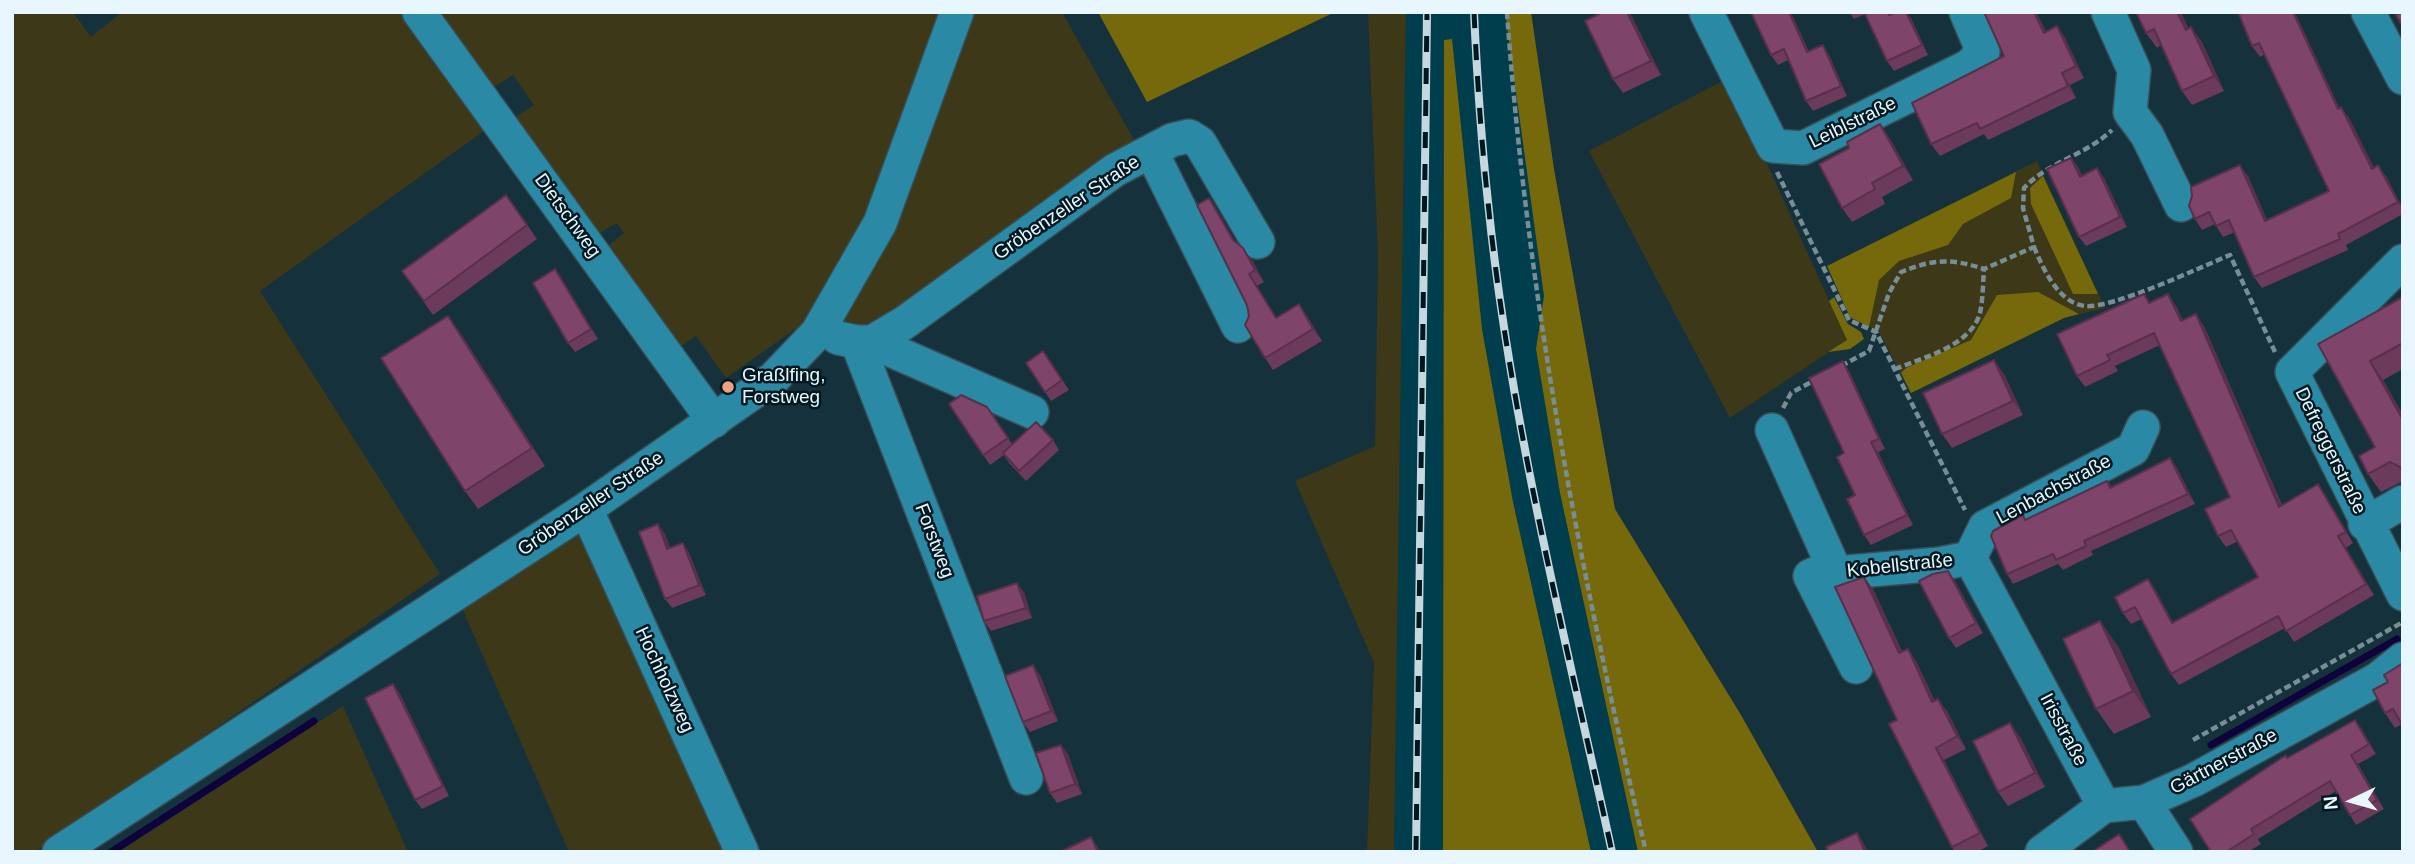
<!DOCTYPE html>
<html>
<head>
<meta charset="utf-8">
<style>
	body { margin:0 }
	#map { position:relative; width:2415px; height:864px; overflow:hidden; background:#15313b; font-family:Helvetica,sans-serif }
	canvas { display:block }
	.frame { position:absolute; inset:0; border:14px solid #e7f7fd; pointer-events:none }
	.north { position:absolute; left:2317px; top:766px; width:70px; height:70px; -webkit-text-stroke:5px #001921; paint-order:stroke; rotate:265deg; font-size:19px; font-weight:700; line-height:28px; text-align:center; color:#e7f7fd }
	.north::after { content:''; display:block; margin:auto; width:24px; height:32px; background:#e7f7fd; clip-path:polygon(50% 0,100% 100%,50% 72%,0 100%) }
</style>
</head>
<body>
<div id="map">
<canvas width="2415" height="864"></canvas>
<div class="frame"></div>
<div class="north">N</div>
</div>
<script>
const ctx = document.querySelector('canvas').getContext('2d');
ctx.lineJoin = 'round';
function fillPath(path, color) { ctx.fillStyle = color; ctx.fill(path, 'evenodd'); }
function strokePath(path, color, width, dash) { ctx.strokeStyle = color; ctx.lineWidth = width; ctx.lineCap = dash ? 'butt' : 'round'; ctx.setLineDash(dash || []); ctx.stroke(path); }
function drawText(font, color, halo, rows, align = 'center') {
  ctx.font = font + ' Helvetica,sans-serif'; ctx.lineWidth = 5; ctx.setLineDash([]); ctx.textBaseline = 'middle'; ctx.strokeStyle = halo; ctx.fillStyle = color; for (const [text, x, y, turn = 0] of rows) {
    ctx.save(); ctx.translate(x, y); ctx.rotate((+turn || 0) * Math.PI / 180); ctx.textAlign = isNaN(turn) ? turn : align; if (halo) ctx.strokeText(text, 0, 0); ctx.fillText(text, 0, 0); ctx.restore();
  }
}
fillPath(new Path2D(`
	M1406,12H1505L1544,296L1536,349L1560,493L1638,852H1591L1513,502L1482,329L1444,40L1443,852H1394Z`), '#003e4e');
fillPath(new Path2D(`
	M12,12H73L91,37L122,12H410L491,126L260,291L440,574L35,852H12Z
	M431,12H1062L1134,140L888,328L811,318L726,378L696,336L675,350L603,250L624,233L617,223L594,236L509,121L534,105L513,75L488,91Z
	M1368,12H1406L1394,852H1367L1374,663L1295,481L1375,446L1378,257Z
	M1728,78L1847,340L1730,418L1589,151Z
	M2037,161L2105,308L2064,318L1911,393L1879,332L1850,317L1827,266Z
	M577,532L588,536L731,852H569L461,606Z
	M343,706L408,852H119Z`), '#3d3817');
fillPath(new Path2D(`
	M1098,12H1335L1147,102Z
	M1505,12H1531L1554,169L1615,509L1741,715L1818,852H1638L1560,493L1536,349L1544,296Z
	M1452,39L1482,329L1513,502L1591,852H1443L1444,40Z
	M2016,172L2011,198L1963,224L1948,245L1899,261L1879,280L1869,327L1850,317L1827,266Z
	M2043,176L2098,294H2073L2031,204L2030,188Z
	M2038,292L2079,314L2064,318L1911,393L1901,373L1906,368L1971,340L1997,295Z
	M1834,297L1848,324L1861,332L1864,339L1850,349L1828,352L1847,340L1829,301Z`), '#75690b');
strokePath(new Path2D(`
	M2211,745L2397,639
	M111,852L314,721`), '#0f013c', 7);
const minor = new Path2D(`
	M419,12L714,421
	M1706,12L1773,146L1803,148L1969,66L1983,52L1966,12
	M2108,12L2134,70L2130,112L2147,135L2181,205
	M2368,12L2403,78
	M1151,151L1238,326
	M2403,261L2292,372L2403,594
	M838,338L857,342L1026,778
	M857,342H872L904,323L1115,170L1172,140L1189,136L1200,143L1258,242
	M872,342L1032,412
	M1772,430L1836,573L1939,564L1970,558L2104,806
	M586,509L742,852
	M2365,524L2403,502
	M1970,558L1985,527L2133,449L2143,427
	M1833,566L1810,576L1856,667
	M2144,802L2176,852
	M59,852L586,509L774,378L817,333L880,223L957,12
	M2042,852L2104,806L2144,802L2194,780L2378,679L2403,659`);
strokePath(minor, '#374e56', 36);
strokePath(new Path2D(`
	M1507,12C1527,296 1581,576 1646,852
	M1777,172L1849,320L1876,332L1965,510
	M2034,247C2043,268 2058,303 2085,306C2112,309 2201,267 2230,255L2275,352
	M1841,366L1869,351L1889,293L1901,272C1934,259 1950,258 1984,269L2034,247L2023,208L2024,188C2048,162 2086,155 2112,130
	M1895,369C1922,358 1971,346 1980,313C1983,299 1983,283 1984,269
	M1783,408L1791,393L1815,380
	M2193,740L2403,622`), '#778e96', 4.5, [7, 3.5]);
strokePath(minor, '#2a8aa5', 33);
const rail = new Path2D(`
	M1474,12C1477,76 1481,139 1488,202C1510,421 1565,637 1612,852
	M1416,852L1427,12`);
strokePath(rail, '#c6d8de', 8);
strokePath(rail, '#001921', 5, [16]);
fillPath(new Path2D(`
	M1751,12L1809,51L1829,55L1847,96L1813,111L1806,101L1788,60L1778,65L1771,55Z
	M1849,12H1891L1892,14L1911,18L1928,55L1894,71L1887,61L1865,14L1854,19Z
	M1984,12H2036L2046,32L2057,26L2065,38L2084,78L2070,85L2076,98L1988,140L1984,134L1940,156L1931,144L2004,56Z
	M2136,12H2181L2188,28L2202,42L2224,91L2192,105L2182,91L2161,45L2157,48L2146,33Z
	M2238,12L2349,118L2374,168L2386,176L2403,209V214L2346,245L2348,250L2262,288L2254,277L2235,232L2223,237L2215,224L2202,230L2195,219L2248,176L2267,220L2329,191L2265,54L2260,57L2252,46Z
	M1632,17L1661,75L1623,93L1613,79Z
	M1890,139L1913,180L1882,197L1885,204L1852,222L1842,208Z
	M2071,158L2078,167L2082,176L2097,168L2104,178L2127,227L2086,246L2079,237Z
	M506,195L537,239L433,315L402,271Z
	M1209,198L1235,242L1252,260L1264,282L1257,286L1276,318L1307,316L1322,341L1273,370L1265,358L1249,316L1247,305Z
	M562,279L598,339L575,352L568,343Z
	M2144,294L2150,303L2168,294L2176,306L2183,320L2204,326L2282,505L2326,496L2353,543L2346,548L2374,595L2294,642L2285,628L2179,685L2171,674L2142,619L2131,624L2123,613L2156,591L2173,623L2258,577L2238,541L2226,547L2218,536L2230,497L2160,345L2115,366L2118,371L2085,387L2077,376Z
	M2403,297V369L2383,380L2403,415V481L2381,492L2368,474L2375,447L2318,344Z
	M461,334L545,466L478,509L465,491Z
	M1043,351L1069,390L1051,401L1026,363Z
	M1843,361L1849,371L1885,449L1878,452L1913,525L1871,545L1864,535L1855,495L1844,453Z
	M2004,374L2023,415L1952,448L1942,434Z
	M949,404L987,407L1012,444L1053,440L1059,450L1026,481L1009,463L1004,455L990,465Z
	M2177,468L2195,504L2091,551L2093,555L2063,570L2058,564L2013,584L2007,574L2023,515L2026,519L2107,481L2112,487Z
	M665,534L670,548L683,543L689,553L706,595L672,608L665,599Z
	M1864,577L1873,589L1902,651L1916,661L1935,701L1947,711L1966,749L1944,760L1988,846L1977,852H1955L1952,847L1897,720Z
	M1955,581L1983,633L1956,648L1949,638Z
	M1024,592L1032,618L991,631L984,621Z
	M2118,646L2151,717L2114,734L2096,709Z
	M1040,675L1058,721L1030,732L1023,722Z
	M2388,682L2402,724L2395,728L2385,713Z
	M393,684L400,694L449,796L422,809L415,800Z
	M2355,720L2376,754L2358,764L2384,809L2356,825L2336,791L2258,839L2261,844L2248,852H2211L2287,758Z
	M2020,737L2045,787L2008,806L1998,792Z
	M1068,754L1082,794L1057,803L1050,793Z`), '#6c3a5b');
fillPath(new Path2D(`
	M1627,12H1629L1632,17L1661,75L1651,61Z
	M1789,12H1791L1814,62L1807,52Z
	M1906,12L1911,18L1928,55L1922,45Z
	M2034,12H2036L2052,44L2044,33Z
	M2177,12H2181L2196,44L2186,30Z
	M2293,12H2295L2345,120L2338,109Z
	M2057,26L2065,38L2084,78L2076,66Z
	M2191,27L2202,42L2224,91L2214,76Z
	M1823,45L1829,55L1847,96L1841,86Z
	M2062,73L2070,85L2076,98L2068,86Z
	M2341,107L2349,118L2380,180L2372,169Z
	M1880,124L1890,139L1913,180L1903,166Z
	M2071,158L2078,167L2087,187L2080,177Z
	M2240,165L2248,176L2272,232L2265,221Z
	M2378,165L2386,176L2403,210L2398,202Z
	M2097,168L2104,178L2127,227L2120,217Z
	M1209,198L1217,210L1241,252L1233,240Z
	M1243,248L1252,260L1264,282L1255,270Z
	M555,269L562,279L598,339L591,329Z
	M2168,294L2176,306L2189,333L2181,321Z
	M1299,304L1307,316L1322,341L1313,329Z
	M2196,314L2204,326L2287,518L2279,507Z
	M448,316L461,334L545,466L532,448Z
	M1994,360L2004,374L2023,415L2013,401Z
	M1843,361L1849,371L1885,449L1879,439Z
	M2370,361L2383,380L2403,415V420Z
	M1871,442L1878,452L1913,525L1907,515Z
	M2170,458L2177,468L2195,504L2188,494Z
	M2318,484L2326,496L2353,543L2346,532Z
	M658,524L665,534L674,559L667,549Z
	M2338,536L2346,548L2374,595L2366,584Z
	M683,543L689,553L706,595L699,585Z
	M1948,571L1955,581L1983,633L1976,623Z
	M1864,577L1873,589L1908,665L1899,653Z
	M2148,579L2156,591L2180,635L2172,623Z
	M1017,583L1024,592L1032,618L1026,608Z
	M2100,621L2118,646L2151,717L2133,691Z
	M1908,649L1916,661L1941,714L1932,702Z
	M1033,665L1040,675L1058,721L1051,711Z
	M393,684L400,694L449,796L443,786Z
	M1938,699L1947,711L1966,749L1957,736Z
	M2355,720L2362,729L2376,754L2369,744Z
	M2010,723L2020,737L2045,787L2035,773Z
	M1061,745L1068,754L1082,794L1075,784Z
	M1936,748L1944,760L1988,846L1980,833Z
	M2351,755L2358,764L2384,809L2377,800Z
	M1857,833L1863,842L1868,852H1865Z
	M1091,837L1101,852H1098Z`), '#58304a');
const building = new Path2D(`
	M1603,12H1627L1651,61L1613,79L1585,21Z
	M1751,12H1789L1807,52L1823,45L1841,86L1806,101L1784,49L1771,55Z
	M1864,12H1888L1889,15L1896,12H1906L1922,45L1887,61Z
	M1984,12H2034L2044,33L2057,26L2076,66L2062,73L2068,86L1980,129L1977,123L1931,144L1912,103L2004,56Z
	M2136,12H2177L2186,30L2191,27L2214,76L2182,91L2154,29L2146,33Z
	M2238,12H2293L2338,109L2341,107L2372,169L2378,165L2398,202L2338,234L2340,239L2254,277L2229,220L2216,226L2209,212L2195,219L2189,206L2192,196L2191,187L2240,165L2265,221L2329,191L2259,43L2252,46Z
	M2402,12H2403V27L2396,15Z
	M1880,124L1903,166L1872,183L1875,189L1842,208L1819,164L1849,148L1847,142Z
	M2071,158L2080,177L2097,168L2120,217L2079,237L2047,169Z
	M506,195L527,225L424,301L402,271Z
	M1209,198L1233,240L1243,248L1255,270L1249,274L1276,318L1299,304L1313,329L1265,358L1245,325L1249,316L1247,305L1197,205Z
	M555,269L591,329L568,343L533,283Z
	M2144,294L2149,303L2168,294L2181,321L2196,314L2279,507L2318,484L2346,532L2338,536L2366,584L2286,631L2278,616L2171,674L2135,607L2123,613L2115,597L2148,579L2172,623L2258,577L2231,530L2218,536L2205,509L2230,497L2154,333L2107,355L2110,360L2077,376L2057,334Z
	M2403,297V343L2370,361L2403,420V472L2400,467L2390,462L2368,474L2359,456L2375,447L2318,344Z
	M448,316L532,448L465,491L381,358Z
	M1043,351L1062,380L1045,392L1026,363Z
	M1994,360L2013,401L1942,434L1923,393Z
	M1843,361L1879,439L1871,442L1907,515L1864,535L1847,499L1855,495L1837,457L1844,453L1809,378Z
	M961,395L987,407L1008,438L983,455L949,404Z
	M1036,422L1053,440L1019,471L1003,453Z
	M2170,458L2188,494L2084,541L2086,546L2056,560L2053,554L2007,574L1991,536L1993,531L2023,515L2025,520L2107,481L2110,488Z
	M658,524L667,549L683,543L699,585L665,599L639,532Z
	M1948,571L1976,623L1949,638L1919,581L1933,574Z
	M1864,577L1899,653L1908,649L1932,702L1938,699L1957,736L1936,748L1980,833L1952,847L1889,724L1897,720L1835,587Z
	M1017,583L1026,608L984,621L977,596Z
	M2100,621L2133,691L2096,709L2063,639Z
	M2403,663V726L2393,709L2385,713L2373,690L2388,682L2384,675Z
	M1033,665L1051,711L1023,722L1005,676Z
	M393,684L443,786L415,800L365,698Z
	M2355,720L2369,744L2351,755L2377,800L2350,815L2330,781L2251,829L2254,834L2226,852H2211L2190,819L2286,755L2287,758Z
	M2010,723L2035,773L1998,792L1973,741Z
	M1061,745L1075,784L1050,793L1036,753Z
	M1857,833L1865,852H1829L1826,847Z
	M2119,834L2130,852H2092Z
	M1091,837L1098,852H1060Z`);
fillPath(building, '#7e446a');
strokePath(building, '#58304a', 2);
for (const [x, y, r, color] of [
	[728,387,7,"#f2a081"]
]) { const dot = new Path2D(); dot.arc(x, y, r, 0, 2 * Math.PI); ctx.fillStyle = color; ctx.fill(dot); strokePath(dot, '#001921', 2.5); }
drawText('19px', '#e7f7fd', '#001921', [
	["Leiblstraße",1853,123,-26],
	["Gröbenzeller Straße",1067,208,-34],
	["Dietschweg",567,216,54],
	["Defreggerstraße",2330,451,64],
	["Lenbachstraße",2054,490,-28],
	["Gröbenzeller Straße",591,504,-34],
	["Forstweg",934,541,69],
	["Kobellstraße",1900,566,-6],
	["Hochholzweg",664,680,65],
	["Irisstraße",2063,730,62],
	["Gärtnerstraße",2224,762,-28]
]);
drawText('19px', '#e7f7fd', '#001921', [
	["Graßlfing,",742,376],
	["Forstweg",742,398]
], 'left');
</script>
</body>
</html>
